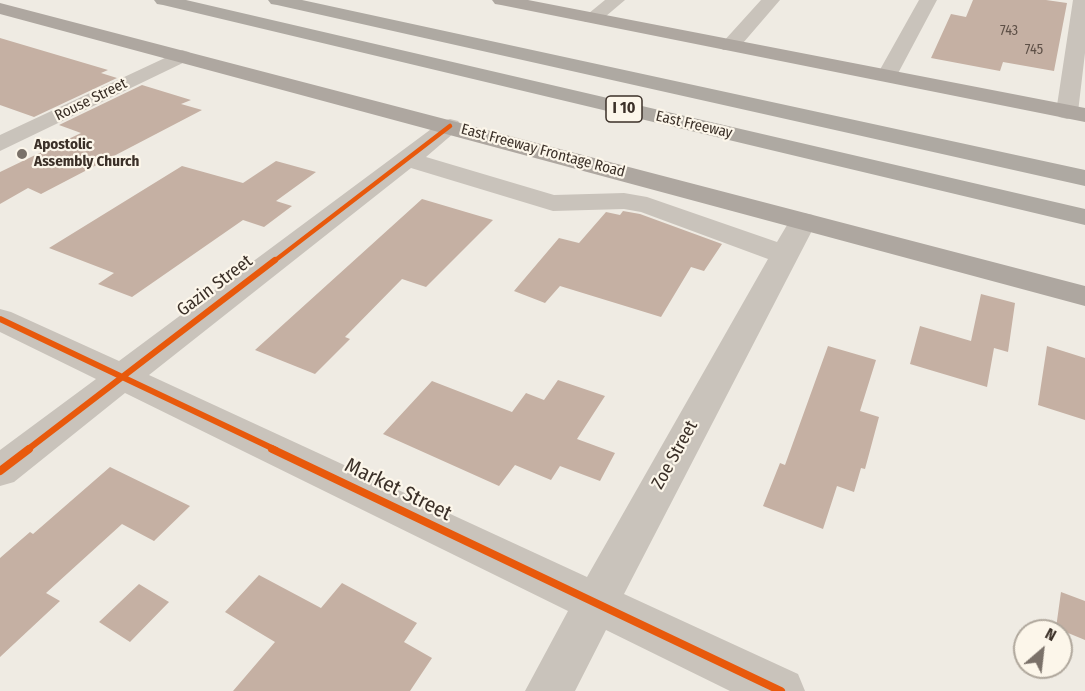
<!DOCTYPE html>
<html>
<head>
<meta charset="utf-8">
<style>
	body { margin:0 }
	#map { position:relative; width:1085px; height:691px; overflow:hidden; background:#efebe3; font-family:"Fira Sans Condensed",sans-serif }
	canvas { display:block }
	.north { position:absolute; left:1013px; top:619px; width:60px; height:60px; box-sizing:border-box; background:#fcf6ea; border:2px solid #afa79c; border-radius:50%; rotate:28deg; font-size:16px; font-weight:700; line-height:24px; text-align:center; color:#3b3028 }
	.north::after { content:''; display:block; margin:auto; width:21px; height:27px; background:#7a7169; clip-path:polygon(50% 0,100% 100%,50% 72%,0 100%) }
</style>
</head>
<body>
<div id="map">
<canvas width="1085" height="691"></canvas>
<div class="north">N</div>
</div>
<script>
const ctx = document.querySelector('canvas').getContext('2d');
ctx.lineJoin = 'round';
function fillPath(path, color) { ctx.fillStyle = color; ctx.fill(path, 'evenodd'); }
function strokePath(path, color, width, dash) { ctx.strokeStyle = color; ctx.lineWidth = width; ctx.lineCap = dash ? 'butt' : 'round'; ctx.setLineDash(dash || []); ctx.stroke(path); }
function drawText(font, color, halo, rows, align = 'center') {
  ctx.font = font + ' "Fira Sans Condensed",sans-serif'; ctx.lineWidth = 4.5; ctx.setLineDash([]); ctx.textBaseline = 'middle'; ctx.strokeStyle = halo; ctx.fillStyle = color; for (const [text, x, y, turn = 0] of rows) {
    ctx.save(); ctx.translate(x, y); ctx.rotate((+turn || 0) * Math.PI / 180); ctx.textAlign = isNaN(turn) ? turn : align; if (halo) ctx.strokeText(text, 0, 0); ctx.fillText(text, 0, 0); ctx.restore();
  }
}
fillPath(new Path2D(`
	M973,0H1046L1067,3L1054,71L1003,62L1000,71L931,58L951,14L966,17Z
	M0,38L108,70L101,73L117,78L34,117L0,105Z
	M142,85L191,100L181,104L202,110L41,194L28,188L0,204V172L81,133L59,125Z
	M276,161L316,172L276,201L292,206L264,227L243,220L132,297L98,284L114,273L49,248L182,166L243,183Z
	M422,199L493,220L426,287L402,279L345,337L350,339L315,374L255,350Z
	M623,211L640,214L722,244L704,271L691,267L661,317L560,286L545,303L514,291L559,238L579,243L606,212L620,215Z
	M981,294L1015,303L1008,352L994,348L987,387L910,364L920,326L971,341Z
	M828,346L876,360L860,411L879,417L865,469L861,468L854,492L837,486L823,529L763,506L780,463L785,465Z
	M1047,346L1085,358V420L1038,405Z
	M558,380L605,396L577,439L615,453L600,481L560,466L551,480L515,465L499,486L383,434L432,381L512,412L526,393L544,400Z
	M110,467L190,506L154,541L122,524L46,593L60,601L0,657V558L30,532L33,534Z
	M259,575L321,608L342,583L417,623L404,642L432,658L410,691H233L275,642L225,612Z
	M139,584L169,602L130,642L99,622Z
	M1061,592L1085,601V640L1056,628Z`), '#c5b0a3');
fillPath(new Path2D(`
	M605,0H625L599,22H585L583,18Z
	M761,0H780L737,50H723L720,46L723,42Z
	M919,0H937L895,79L888,81L881,79L877,75Z
	M1073,0H1085V53L1078,112L1075,117L1067,119L1059,117L1056,112Z
	M182,50L189,52L192,56L189,60L0,151V135Z
	M450,119L458,121L462,126L426,157L554,195L624,193L647,197L777,242L793,215L803,213L813,215L817,221L624,594L798,674L805,691H730L606,630L575,691H525L568,611L125,393L14,482L0,486V450L96,379L0,332V309L11,312L119,361L442,121ZM411,168L553,211L624,209L641,212L768,259L587,577L149,375Z`), '#c9c3bb');
fillPath(new Path2D(`
	M492,0H528L1085,108V122L501,5L495,4Z
	M0,3L1085,286V306L0,14Z`), '#aea7a0');
fillPath(new Path2D(`
	M154,0H186L1085,209V225L163,5L157,4Z
	M268,0H302L1085,170V186L277,5L271,4Z`), '#aea9a2');
strokePath(new Path2D(`
	M273,262L450,126`), '#e8590c', 4.5);
strokePath(new Path2D(`
	M0,319L276,450
	M27,450L275,260`), '#e8590c', 6);
strokePath(new Path2D(`
	M272,449L781,691
	M0,471L29,449`), '#e8590c', 8);
for (const [x, y, r, color] of [
	[22,154,6,"#7a7169"]
]) { const dot = new Path2D(); dot.arc(x, y, r, 0, 2 * Math.PI); ctx.fillStyle = color; ctx.fill(dot); strokePath(dot, '#fcf6ea', 2); }
drawText('14px', '#5e5047', null, [
	["743",1009,31],
	["745",1034,50]
]);
drawText('15px', '#3b3028', '#fcf6ea', [
	["Rouse Street",91,100,-26],
	["East Freeway",694,125,13],
	["East Freeway Frontage Road",543,151,15]
]);
drawText('bold 15px', '#3b3028', '#fcf6ea', [
	["Apostolic",34,145],
	["Assembly Church",34,162]
], 'left');
for (const [x, y, w] of [
	[624,109,36]
]) { const box = new Path2D(); box.roundRect(x - w / 2, y - 13, w, 26, 4.5); ctx.fillStyle = '#fcf6ea'; ctx.fill(box); strokePath(box, '#3b3028', 1.5); }
drawText('bold 16px', '#3b3028', null, [
	["I 10",624,109]
]);
drawText('18px', '#3b3028', '#fcf6ea', [
	["Gazin Street",215,286,-37],
	["Zoe Street",675,455,-61]
]);
drawText('21px', '#3b3028', '#fcf6ea', [
	["Market Street",398,490,26]
]);
</script>
</body>
</html>
